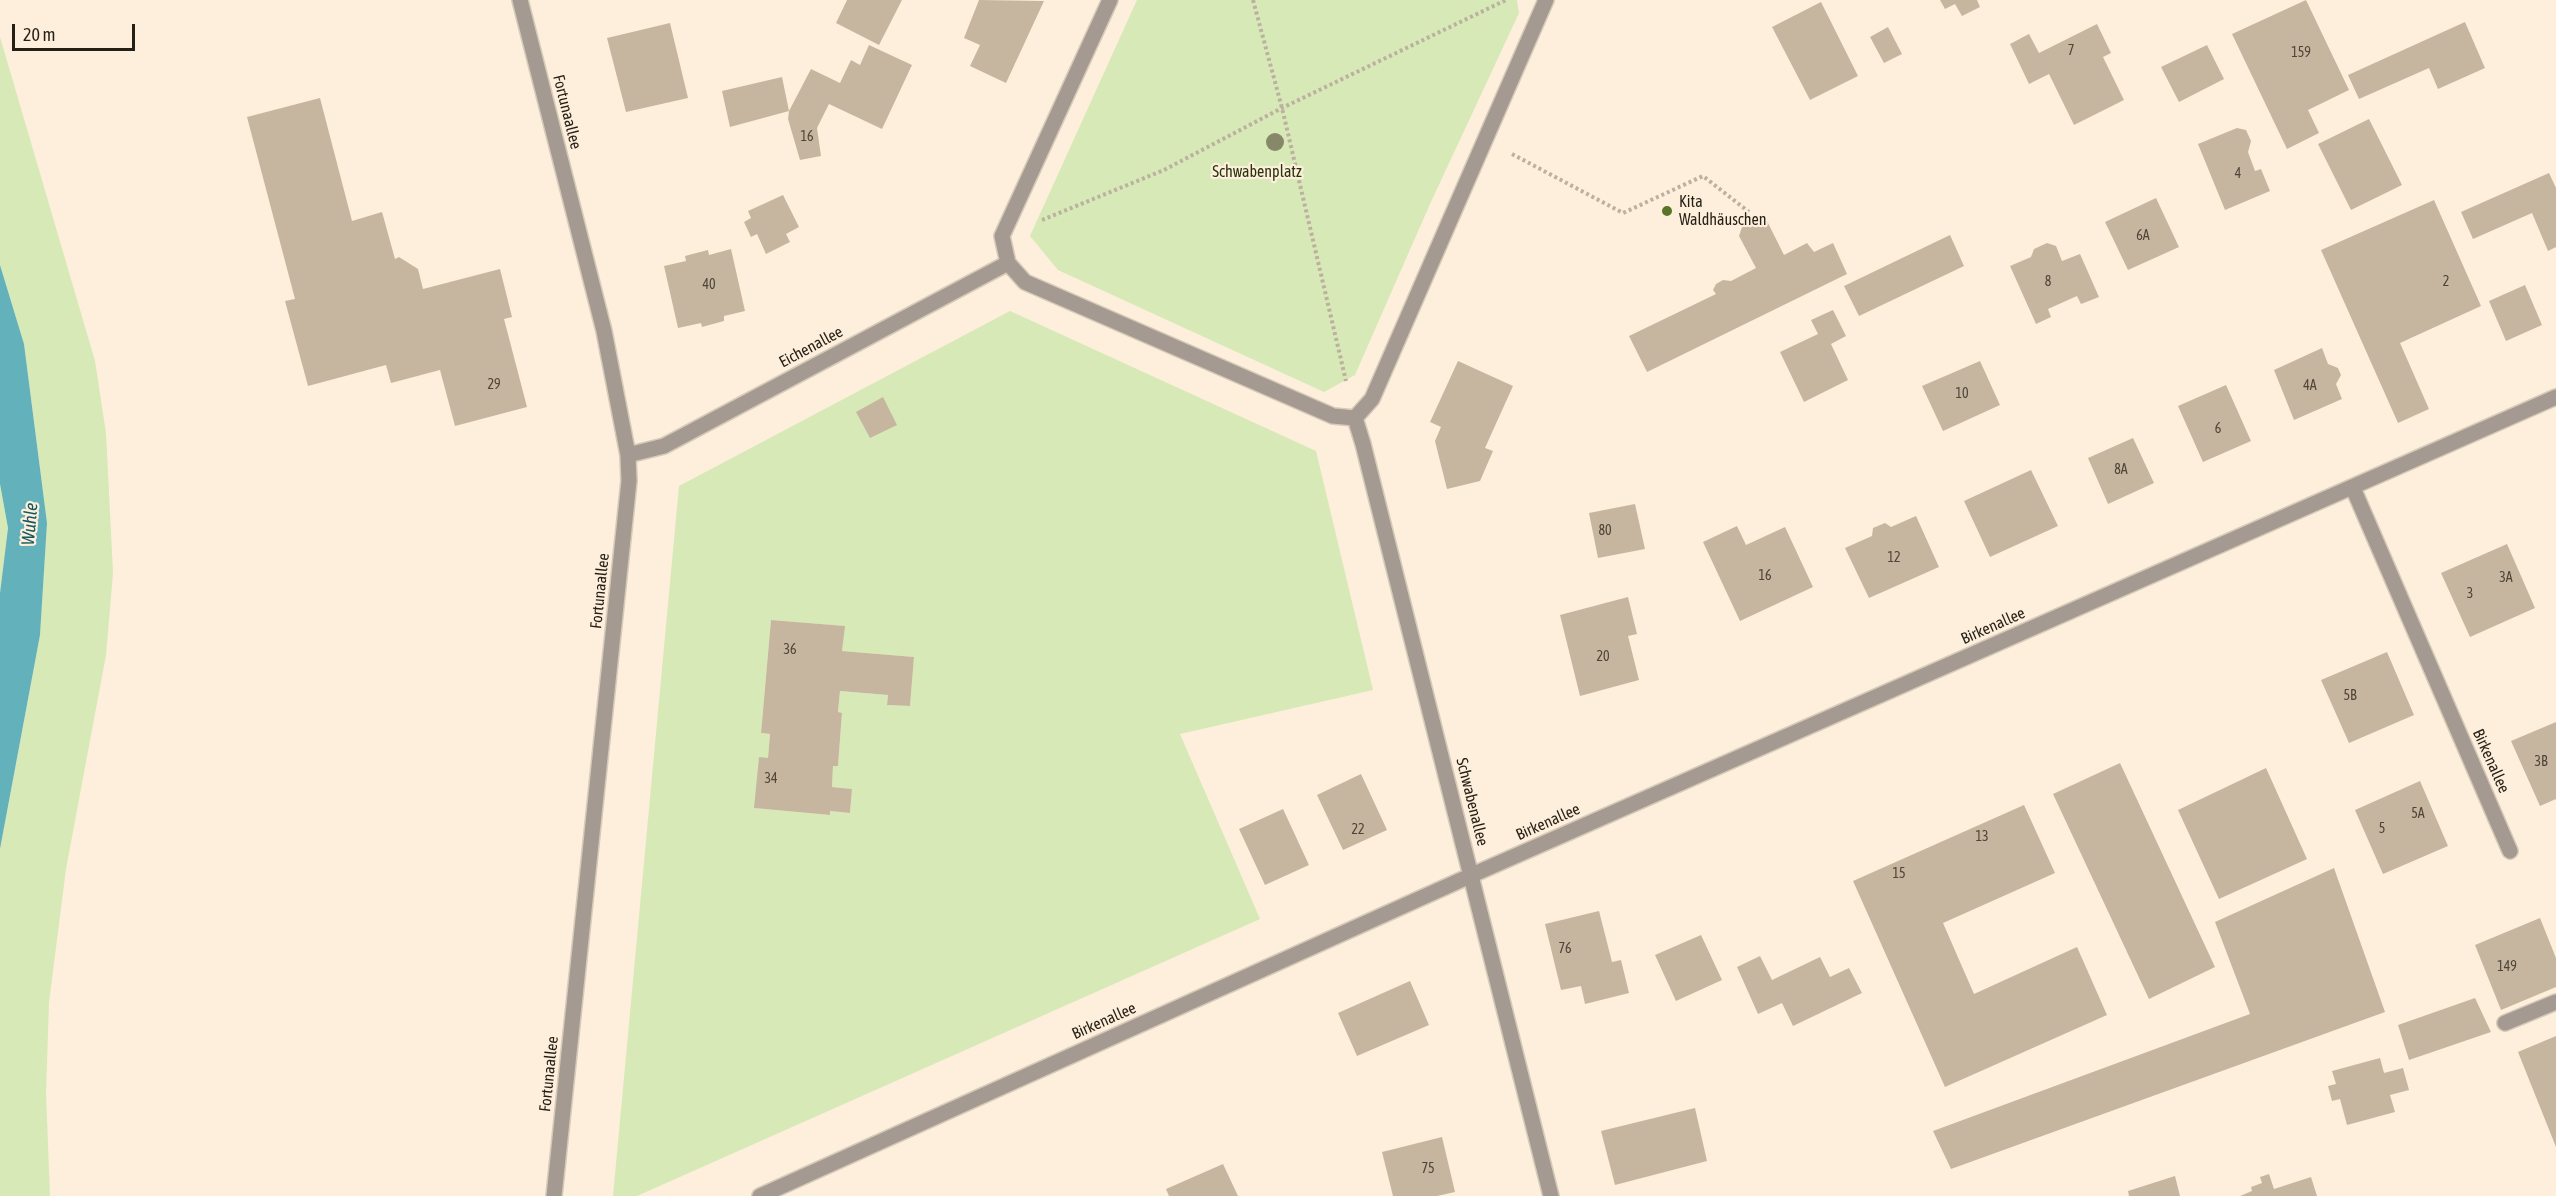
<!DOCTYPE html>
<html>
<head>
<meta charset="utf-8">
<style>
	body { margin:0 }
	#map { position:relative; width:2556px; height:1196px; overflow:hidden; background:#fdefdb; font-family:"Asap Condensed",sans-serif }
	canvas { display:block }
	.scale { position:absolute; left:12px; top:24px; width:123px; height:27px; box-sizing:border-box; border:3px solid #261f16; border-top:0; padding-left:8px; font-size:18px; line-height:21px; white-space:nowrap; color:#261f16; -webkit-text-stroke:4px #fdefdb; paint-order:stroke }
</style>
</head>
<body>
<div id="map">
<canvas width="2556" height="1196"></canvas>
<div class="scale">20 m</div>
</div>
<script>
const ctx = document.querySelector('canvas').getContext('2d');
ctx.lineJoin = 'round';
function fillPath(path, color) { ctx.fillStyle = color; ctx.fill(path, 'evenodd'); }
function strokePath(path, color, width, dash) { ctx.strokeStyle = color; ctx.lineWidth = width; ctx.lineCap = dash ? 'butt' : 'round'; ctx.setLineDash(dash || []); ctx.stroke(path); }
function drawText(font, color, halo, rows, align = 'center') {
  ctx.font = font + ' "Asap Condensed",sans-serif'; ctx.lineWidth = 4.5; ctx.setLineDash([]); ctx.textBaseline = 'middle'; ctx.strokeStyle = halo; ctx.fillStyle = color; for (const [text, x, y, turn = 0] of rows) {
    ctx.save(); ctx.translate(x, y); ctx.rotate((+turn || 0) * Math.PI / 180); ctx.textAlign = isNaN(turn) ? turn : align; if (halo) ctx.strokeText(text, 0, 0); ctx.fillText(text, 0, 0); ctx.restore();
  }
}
fillPath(new Path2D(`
	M1137,0H1517L1519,13L1430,204L1355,375L1324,392L1058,270L1030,236Z
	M0,37L95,361L106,433L113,573L106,655L66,869L49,1002L46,1094L50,1196H0V849L40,635L47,523L24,344L0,265Z
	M1010,311L1316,451L1373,690L1180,734L1260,919L637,1196H613L679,486ZM771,620L844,626L842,651L914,657L910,706L887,705L888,695L840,691L838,712L842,714L838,765L833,766L832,787L852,789L850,813L830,811L829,815L755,808L759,758H768L770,734L761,733Z
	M0,484L8,528L0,593Z`), '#d6e9b7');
fillPath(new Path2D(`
	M0,265L24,344L47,523L40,635L0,849V593L8,528L0,484Z`), '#62b1bb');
fillPath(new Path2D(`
	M847,0H902L879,45L836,23Z
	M979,0L1044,1L1006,83L970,66L980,45L964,38Z
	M1940,0H1977L1980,7L1962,16L1955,4L1945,9Z
	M2306,0L2349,90L2308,110L2319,133L2287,149L2232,34Z
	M1821,2L1858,76L1810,100L1772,27Z
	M2465,22L2485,68L2438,89L2429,68L2359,99L2348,75Z
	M670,23L688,98L626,112L607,38Z
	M2097,24L2111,53L2103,57L2124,100L2074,125L2049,74L2029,84L2010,44L2029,34L2039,53Z
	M1888,27L1902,54L1884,63L1870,37Z
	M869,45L912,65L882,129L829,104L817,128L821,156L800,160L788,119L789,111L811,69L840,83L851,60L860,65Z
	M2207,45L2224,79L2179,102L2161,67Z
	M782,77L789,111L730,127L722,91Z
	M320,98L352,221L382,212L395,259L399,257L418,269L423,289L500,269L512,317L504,319L527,407L455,426L440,370L391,383L386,365L308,386L285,301L295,299L247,117Z
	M2369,119L2402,185L2351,210L2318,144Z
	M2237,128L2246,130L2251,141L2248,152L2255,171L2261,169L2270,191L2225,210L2198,144Z
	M2549,173L2556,188V247L2548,251L2532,213L2473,239L2461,212Z
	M783,195L799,227L786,234L790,242L766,254L757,234L751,237L744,222L751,218L748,211Z
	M2156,198L2179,247L2128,270L2105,222Z
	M2434,200L2481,306L2400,343L2429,409L2398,423L2321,250Z
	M1757,219L1767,221L1784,255L1807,243L1814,252L1833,243L1847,274L1647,372L1629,336L1716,294L1713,290L1716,284L1723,280L1731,281L1756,268L1739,236L1742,227Z
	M1950,235L1964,266L1859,316L1844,286Z
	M2047,243L2056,246L2062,261L2080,254L2099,297L2081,304L2077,296L2048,309L2051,317L2036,324L2010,266L2031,257L2034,249Z
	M731,249L745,311L724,316V321L702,327L701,323L678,328L664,266L686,261L685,256L708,250L709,255Z
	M2525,285L2542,325L2506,341L2489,301Z
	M1833,310L1846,336L1831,344L1848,380L1804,402L1780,352L1818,334L1811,320Z
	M2322,348L2328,364L2338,368L2341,375L2336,384L2342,399L2294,420L2274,370Z
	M1458,361L1513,386L1485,448L1493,451L1480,481L1447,489L1435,441L1441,427L1430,422Z
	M1980,361L2000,405L1943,431L1922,386Z
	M2226,385L2251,441L2203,462L2178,406Z
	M883,397L897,425L870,438L856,412Z
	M2133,438L2154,483L2108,504L2088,458Z
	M2031,470L2058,526L1990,557L1964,501Z
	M1635,504L1645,549L1598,558L1589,513Z
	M1916,516L1939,567L1869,598L1845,548L1872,536L1873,528L1885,523L1891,527Z
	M1737,526L1746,545L1785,527L1813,587L1740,621L1703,542Z
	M2507,544L2535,608L2470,637L2441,573Z
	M1628,597L1637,634L1628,636L1639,680L1580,696L1560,615Z
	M771,620L845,626L842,651L914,657L910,706L887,705L888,695L840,691L838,712L842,713L838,766H833L832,787L852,789L850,813L830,811V815L754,808L759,757L768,758L770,734L761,733Z
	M2387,652L2414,715L2349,743L2321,680Z
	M2556,722V799L2540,806L2511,741Z
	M2120,763L2215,967L2149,999L2053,794Z
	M2266,768L2307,859L2219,899L2178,810Z
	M1361,774L1387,830L1343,850L1317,795Z
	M2420,781L2448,846L2383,874L2355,810Z
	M2024,805L2055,873L1943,923L1974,994L2077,947L2107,1015L1945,1087L1853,881Z
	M1283,809L1309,865L1265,885L1239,829Z
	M2334,868L2385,1012L1951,1169L1933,1131L2250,1014L2215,922Z
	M1599,911L1612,962L1621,960L1629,993L1585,1004L1581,986L1561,990L1545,924Z
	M2540,918L2556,958V987L2501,1010L2475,945Z
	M1701,935L1722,980L1676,1001L1655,955Z
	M1760,956L1772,980L1820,957L1830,977L1849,968L1862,993L1793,1026L1782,1003L1758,1014L1737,967Z
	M1410,981L1429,1025L1357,1056L1338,1013Z
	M2475,998L2491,1032L2409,1060L2398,1025Z
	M2556,1036V1147L2518,1052Z
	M2380,1058L2384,1073L2403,1068L2409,1090L2390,1095L2395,1112L2347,1125L2340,1099L2332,1101L2328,1086L2336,1084L2332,1071Z
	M1695,1108L1707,1161L1615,1185L1601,1131Z
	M1442,1137L1455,1192L1437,1196H1393L1382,1152Z
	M1223,1164L1238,1196H1169L1166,1189Z
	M2269,1174L2274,1189L2311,1177L2317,1196H2240L2252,1191L2251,1187L2262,1183L2260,1177Z
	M2175,1176L2180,1196H2129L2128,1191Z`), '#c7b69f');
const lane = new Path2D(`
	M2353,488L2510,851
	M2505,1023L2556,1002`);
const street = new Path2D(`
	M520,0L604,331L628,455L629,481L554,1196
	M1110,0L1002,236L1008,263L1025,282L1333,416L1355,418
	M1355,418L1363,444L1551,1196
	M1355,418L1372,399L1546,0
	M628,455L664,446L1008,263
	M760,1196L1472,875L2556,397`);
strokePath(lane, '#d6cab8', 18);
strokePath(street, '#d6cab8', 18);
strokePath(new Path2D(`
	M1253,0L1282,108L1346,381
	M1512,154L1623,213L1703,176L1749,212
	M1042,220L1164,170L1282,108L1506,0`), '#bcb09f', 4, [3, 3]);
strokePath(lane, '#a59a92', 15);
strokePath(street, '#a59a92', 15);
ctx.fillStyle = '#878869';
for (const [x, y] of [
	[1275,142]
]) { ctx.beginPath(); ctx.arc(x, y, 9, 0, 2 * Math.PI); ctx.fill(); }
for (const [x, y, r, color] of [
	[1667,211,6,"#5a7528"]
]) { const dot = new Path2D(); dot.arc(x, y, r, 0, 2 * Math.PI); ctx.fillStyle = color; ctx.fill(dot); strokePath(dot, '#fdefdb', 2); }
drawText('14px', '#4e4538', null, [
	["7",2071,51],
	["159",2301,53],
	["16",807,137],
	["4",2238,174],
	["6A",2143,236],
	["8",2048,282],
	["2",2446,282],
	["40",709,285],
	["29",494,385],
	["4A",2310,386],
	["10",1962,394],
	["6",2218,429],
	["8A",2121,470],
	["80",1605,531],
	["12",1894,558],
	["16",1765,576],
	["3A",2506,578],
	["3",2470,594],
	["36",790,650],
	["20",1603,657],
	["5B",2350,696],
	["3B",2541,762],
	["34",771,779],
	["5A",2418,814],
	["5",2382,829],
	["22",1358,830],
	["13",1982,837],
	["15",1899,874],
	["76",1565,949],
	["149",2507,967],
	["75",1428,1169]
]);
drawText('16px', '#261f16', '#fdefdb', [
	["Fortunaallee",567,112,76],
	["Eichenallee",811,347,-28],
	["Fortunaallee",600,591,-84],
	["Birkenallee",1993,626,-24],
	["Birkenallee",2491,761,66],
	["Schwabenallee",1472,802,76],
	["Birkenallee",1548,822,-24],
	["Birkenallee",1104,1021,-24],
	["Fortunaallee",549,1074,-84]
]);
drawText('16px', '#27340b', '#fdefdb', [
	["Schwabenplatz",1257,172]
]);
drawText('16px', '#261f16', '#fdefdb', [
	["Kita",1679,202],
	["Waldhäuschen",1679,220]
], 'left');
drawText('italic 18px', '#14585f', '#fdefdb', [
	["Wuhle",30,524,-85]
]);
</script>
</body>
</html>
